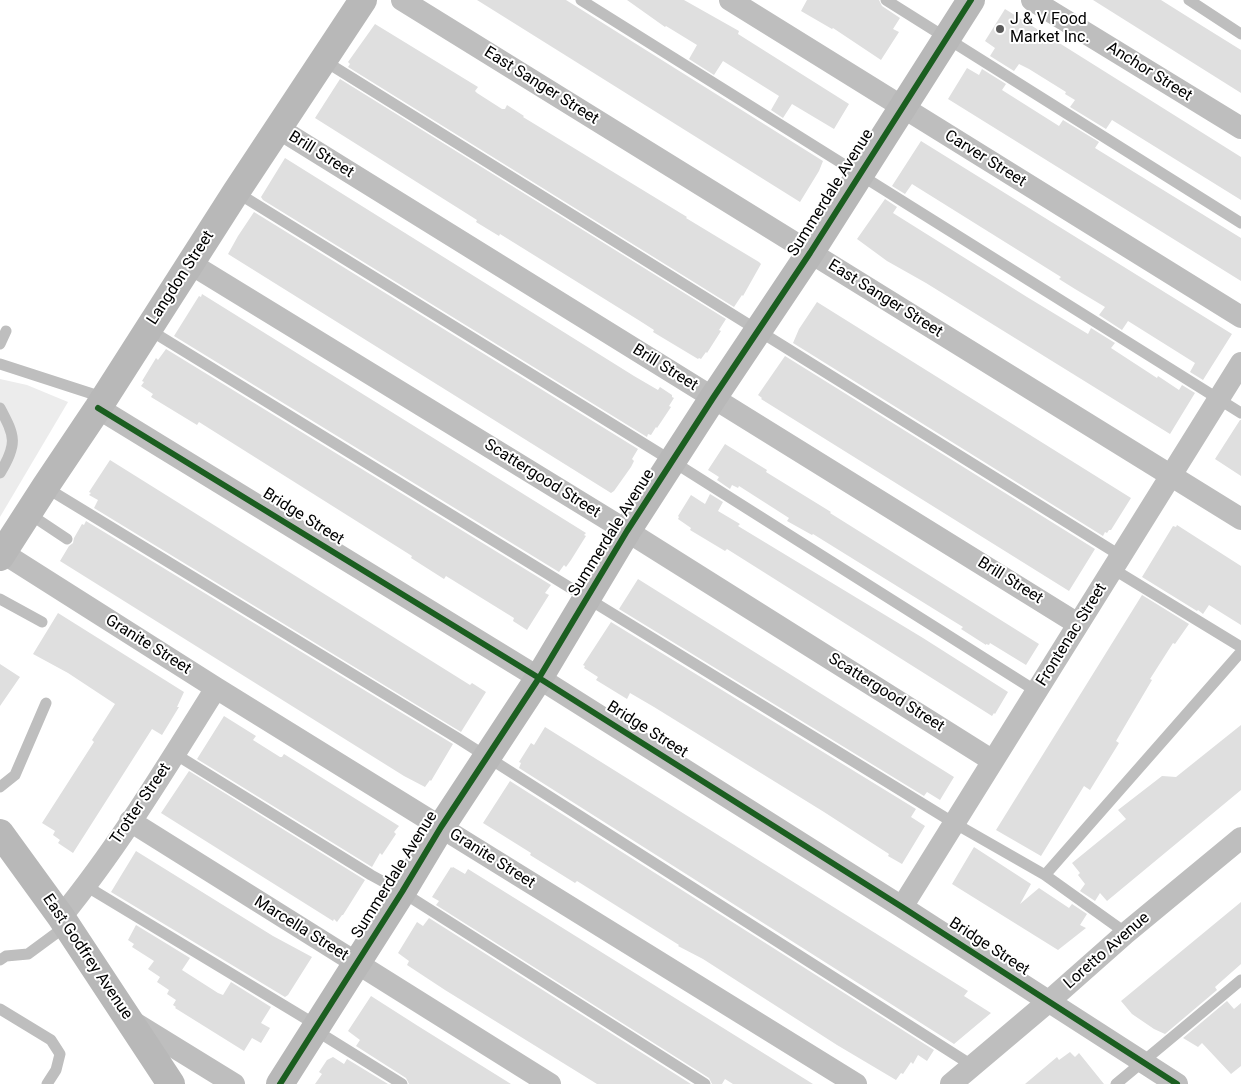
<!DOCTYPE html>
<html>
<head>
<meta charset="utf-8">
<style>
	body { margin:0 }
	canvas { display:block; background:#fff }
</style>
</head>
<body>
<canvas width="1241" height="1084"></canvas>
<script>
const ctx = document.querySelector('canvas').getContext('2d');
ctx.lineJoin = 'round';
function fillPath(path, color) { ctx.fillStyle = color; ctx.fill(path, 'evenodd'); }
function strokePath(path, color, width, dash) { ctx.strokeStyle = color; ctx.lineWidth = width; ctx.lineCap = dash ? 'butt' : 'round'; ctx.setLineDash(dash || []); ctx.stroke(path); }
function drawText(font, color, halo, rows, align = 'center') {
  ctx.font = font + ' Roboto,sans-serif'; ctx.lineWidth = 4; ctx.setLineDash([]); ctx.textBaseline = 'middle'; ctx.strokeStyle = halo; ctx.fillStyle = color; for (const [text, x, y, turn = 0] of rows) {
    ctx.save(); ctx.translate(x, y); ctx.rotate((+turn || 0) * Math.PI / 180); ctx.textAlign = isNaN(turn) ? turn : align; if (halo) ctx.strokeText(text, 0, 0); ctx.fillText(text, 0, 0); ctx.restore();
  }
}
fillPath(new Path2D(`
	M0,379L27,385L68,402L0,517Z`), '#ececec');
fillPath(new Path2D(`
	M477,0H566L823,161L819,171L800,202Z
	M627,0H684L739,31L738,34L849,104L834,129L792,104L783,118L771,110L779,96L723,61L714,75L689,59L697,45L666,26L665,27Z
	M807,0H879L882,6L900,18L893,29L899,32L881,60L833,28L832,29L801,11Z
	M1093,0H1161L1204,27L1241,50V93Z
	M1005,9L1241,157V200L1112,120L1106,129L1070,107L1075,100L1065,94L1066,92L1029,69L1019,64L1014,71L990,56L995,48L985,41Z
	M375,24L478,87L475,91L477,93L502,109H505L507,105L524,116L523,117L687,217L686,218L724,241L759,262L761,264L743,296L742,295L734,307L348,67L350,64L348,62Z
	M967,68L979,75L982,69L1006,84L1002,90L1059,126L1063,120L1099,142L1095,148L1241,238V281L948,99Z
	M340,79L726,319L719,330L721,331L707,353L706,352L701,359L699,358L698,359L653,332L654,330L640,321L500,234L499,236L476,222L477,220L315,118Z
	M921,141L1232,334L1203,380L1190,372L1195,363L1128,321L1122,330L1099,315L1105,307L1075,289L1059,279L1061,277L1029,257L912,184L905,194L892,186Z
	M285,158L634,376L658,390L660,387L672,395V397L674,398L669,406L671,407L657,428L656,427L651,435L648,434L647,437L263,200L261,197Z
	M885,199L897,207L893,213L1027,297L1088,334L1091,328L1115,343L1111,348L1157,378L1158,376L1179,390L1182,385L1195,393L1170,434L926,283L887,261L857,239Z
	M254,212L638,449L632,459L634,461L631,467L614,491L611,493L228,254L238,236Z
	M202,294L586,533L584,535L586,536L571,560L566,567L564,565L559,572L174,336L199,296L201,297Z
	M817,302L1131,498L1111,530H1109L1107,533L1105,532L1103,536L793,343L799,329Z
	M166,349L551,585L545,593L549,595L527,630L513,621L514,618L446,576L444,579L411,558L412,556L199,422L197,425L151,397L153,394L141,386L144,382L142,381L156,358L158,360Z
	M785,356L1095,549L1069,591L761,399L762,398L758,395Z
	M1240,420H1241V476L1215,459Z
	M725,444L767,470L766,472L831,512L830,513L1039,644L1026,665L990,643L989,645L986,644V645L961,629L963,627L950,619L813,534L812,535L787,521L789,518L739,486L738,488L732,485L730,489L717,480L719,477L708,470Z
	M110,460L470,685L472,683L486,692L461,732L94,508L98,500L89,495L91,493L89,492Z
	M710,494L723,502L718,511L740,524L738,526L923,638L1008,692L995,714L994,713L992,716L727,549L725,551L690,530L691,528L678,519L679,517L678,516L691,495L705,504Z
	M86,521L453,744L431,781L430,780L425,787L404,776L60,561L69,546L73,543L74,538L82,524L84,525Z
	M1177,525L1241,566V625L1209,605L1203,614L1198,610L1197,611L1142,577L1173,526L1176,527Z
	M638,579L954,777L940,800L927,792L924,796L619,609Z
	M1142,595L1189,624L1175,644L1173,643L1150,679L1152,680L1116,741L1119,743L1090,790L1084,786L1041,856L996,830Z
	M58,613L184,692L177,707H179L162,735L152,729L73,853L58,843L60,840L53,835L55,831L42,823L94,742L92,740L115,704L68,673L33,654Z
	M611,622L916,809L911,817L925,826L902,864L888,856L889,854L824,812L654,707L630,693L627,699L596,680L598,677L584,668L585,666L583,665Z
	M0,664L20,677L0,706Z
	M224,716L256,736L253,740L280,757H282L284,754L399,826L394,832L396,834L382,855L380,853L372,867L197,759Z
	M1241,725V790L1107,901L1100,893L1095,901L1080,891L1085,884L1078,875L1080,873L1072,863L1126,819L1118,810L1162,776L1176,777Z
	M545,727L968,991L964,996L991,1013L954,1044L519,768L521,763L519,762L531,743L534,745Z
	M189,771L365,880L343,915H342L337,922L334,919L333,921L161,813Z
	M510,781L934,1050L927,1061L918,1055L913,1064L911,1062L903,1074L901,1073L896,1080L837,1045L703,959L678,946L679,945L577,881L575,883L530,855L531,853L483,823Z
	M974,847L1031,884L1020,904L1039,888L1069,908L1072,904L1087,914L1080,925L1086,928L1058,950L952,884Z
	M136,851L273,936L312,957L288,995L285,997L111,892Z
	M451,867L452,868L453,867L465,874L468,869L813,1084H733L725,1079L722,1084H712L709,1078L436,905L439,901L432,897Z
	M1241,902V964L1215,987L1217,990L1165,1034L1154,1029L1132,1014L1121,1001Z
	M429,918L691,1084H597L445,990L407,965L409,961L398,953L417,922L423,926Z
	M136,925L190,958L182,970L218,993L223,995L231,982L271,1007L261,1023L270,1028L261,1043L252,1038L244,1051L175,1008L176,1007L173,1005L176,1000L167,994L169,990L157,982L160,977L148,969L154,961L132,947L134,944L128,940Z
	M371,996L418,1026L511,1084H409L406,1078L356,1046L360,1040L348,1031Z
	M1227,1001L1234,1009L1241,1003V1066L1231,1074L1202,1043L1198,1047L1183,1038Z
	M1070,1052L1075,1057L1079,1053L1104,1084H1025L1057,1057L1059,1060Z
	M333,1057L344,1064L347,1059L388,1084H315L322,1074L319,1072L327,1060Z`), '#dfdfdf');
strokePath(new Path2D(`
	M581,0L1241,413
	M886,0L1241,223
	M1189,0L1241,34
	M323,60L1121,556
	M236,192L672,461L1036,691
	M148,329L954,823L1045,875
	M0,344L6,331
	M0,364L105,398
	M0,408C15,436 18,444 0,473
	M45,487L459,739L973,1066
	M28,513L67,539
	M1113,569L1241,647
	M0,599L42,622
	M175,754L371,875L402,892L705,1084
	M0,787L15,775L46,703
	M86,886L318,1026
	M1126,933L1045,875L1241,652
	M0,960L6,956L28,954L66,926
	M0,1009L51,1040L60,1054L56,1070L47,1084
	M315,1030L402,1084
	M1116,1084L1241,980`), '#bebebe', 11);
strokePath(new Path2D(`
	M402,0L1241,519
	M730,0L1241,317
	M1032,0L1241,128
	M278,128L1078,624
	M191,264L627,531L993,761
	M98,408L539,678L902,907L1177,1084
	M3,553L216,688L856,1084
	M130,821L550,1084
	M902,907L1241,363
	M61,917C119,846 167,766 216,688
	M130,1020L234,1084
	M951,1084L1048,1002L1126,933L1241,838`), '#bebebe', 22);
strokePath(new Path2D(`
	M0,557L45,487L98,408L236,192L363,0
	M0,833L61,917L171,1084
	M280,1084L402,892L441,827L539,678L627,531L713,398L810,253L971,0`), '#b8b8b8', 28);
strokePath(new Path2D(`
	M98,408L539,678L902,907L1177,1084
	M280,1084L402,892L441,827L539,678L627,531L713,398L810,253L971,0`), '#1b5e20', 6);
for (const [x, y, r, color] of [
	[1000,29,5,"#595959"]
]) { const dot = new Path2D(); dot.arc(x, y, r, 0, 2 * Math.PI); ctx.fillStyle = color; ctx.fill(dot); strokePath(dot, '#fff', 2); }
drawText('16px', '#000', '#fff', [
	["J & V Food",1010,20],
	["Market Inc.",1010,38]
], 'left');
drawText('16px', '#000', '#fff', [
	["Anchor Street",1149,72,32],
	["East Sanger Street",541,86,32],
	["Brill Street",321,155,32],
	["Carver Street",985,159,32],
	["Summerdale Avenue",831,193,-58],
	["Langdon Street",181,278,-57],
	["East Sanger Street",885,299,32],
	["Brill Street",665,368,32],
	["Scattergood Street",542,479,32],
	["Bridge Street",303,517,32],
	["Summerdale Avenue",612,533,-58],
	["Brill Street",1010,581,32],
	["Frontenac Street",1072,635,-58],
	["Granite Street",148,645,32],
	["Scattergood Street",886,693,32],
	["Bridge Street",647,730,32],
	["Trotter Street",141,804,-56],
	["Granite Street",492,859,32],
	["Summerdale Avenue",395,875,-58],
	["Marcella Street",301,929,32],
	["Bridge Street",989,947,33],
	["Loretto Avenue",1107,951,-41],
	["East Godfrey Avenue",87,957,56]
]);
</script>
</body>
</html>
